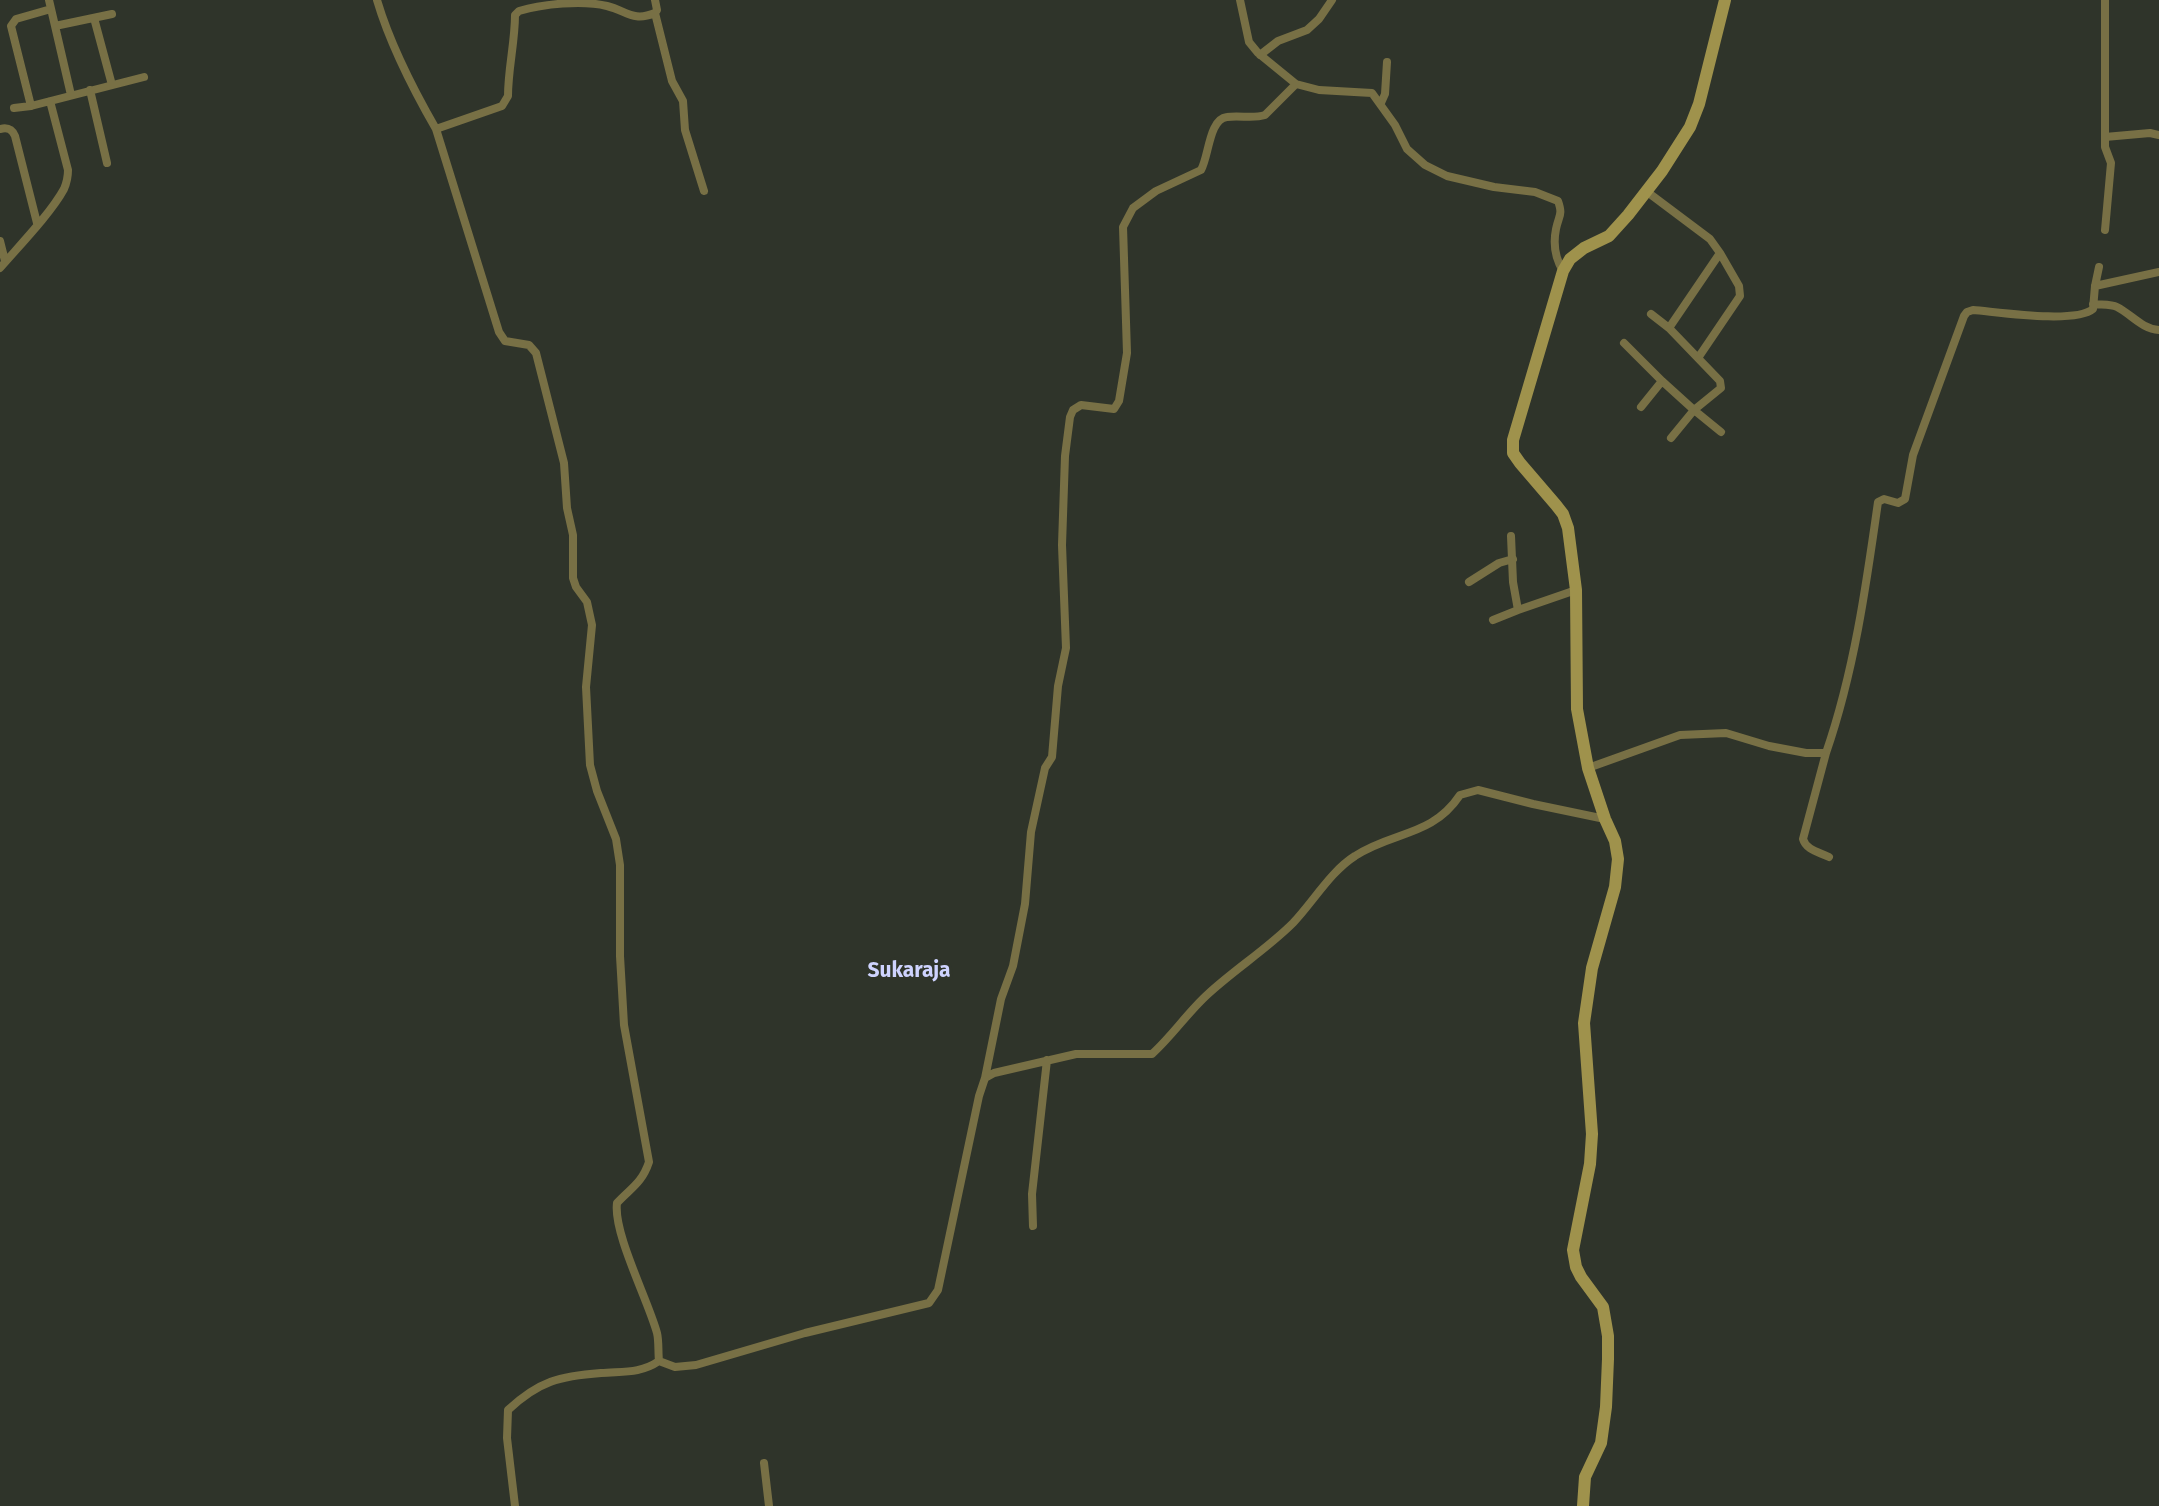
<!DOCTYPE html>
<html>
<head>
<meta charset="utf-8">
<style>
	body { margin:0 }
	canvas { display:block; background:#2f342a }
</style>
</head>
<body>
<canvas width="2159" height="1506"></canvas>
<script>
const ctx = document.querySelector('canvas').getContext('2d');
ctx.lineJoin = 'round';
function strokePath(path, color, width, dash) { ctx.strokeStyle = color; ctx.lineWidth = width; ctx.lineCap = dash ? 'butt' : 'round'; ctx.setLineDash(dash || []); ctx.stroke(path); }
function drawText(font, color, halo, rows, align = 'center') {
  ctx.font = font + ' "Fira Sans",sans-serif'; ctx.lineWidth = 6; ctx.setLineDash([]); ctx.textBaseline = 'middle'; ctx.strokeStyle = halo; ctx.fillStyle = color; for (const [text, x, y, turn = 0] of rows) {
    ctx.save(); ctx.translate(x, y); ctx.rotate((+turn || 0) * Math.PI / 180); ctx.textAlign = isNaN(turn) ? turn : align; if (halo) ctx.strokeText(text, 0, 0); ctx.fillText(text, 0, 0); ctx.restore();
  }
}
strokePath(new Path2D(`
	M49,0L71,95
	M377,0C390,44 413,89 436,129L499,332L505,341L529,345L536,353L564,463L567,508L573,535V578L576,587L587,602L592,625L586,687L590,765L597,791L616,839L620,865V956L624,1025L649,1162C642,1183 631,1188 617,1203C613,1233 648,1300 657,1333C659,1341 658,1352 659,1361C640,1374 622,1371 601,1373C560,1376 539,1381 508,1410L507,1438L515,1506
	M655,0L657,10L655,13L672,81L683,101L685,130L704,191
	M1240,0L1249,42L1258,53L1296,84L1319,90L1372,93L1395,125L1407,149L1425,165L1447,176L1494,187L1535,192L1558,201C1563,215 1559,215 1556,229C1553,244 1555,258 1563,271
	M2105,0V147L2111,163L2105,230
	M94,18L112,85
	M55,26L112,14
	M1260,55L1278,41L1307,30L1319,19L1332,0
	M90,90L107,163
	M1381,103L1385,94L1387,62
	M31,106L11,26L16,19L51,9
	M14,108L31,106L144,77
	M0,129C8,127 12,129 15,136L37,223
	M436,129L502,106L508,96C508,69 515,42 515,15L519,11C543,4 582,0 607,6C627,11 633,22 655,13
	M2105,137L2150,133L2159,135
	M0,241L5,261
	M0,268C19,246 51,213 64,189C67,182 68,177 68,170L50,101
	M2095,286L2159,272
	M2093,304C2101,305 2111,304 2117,307C2131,314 2142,329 2159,330
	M1651,314L1669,328
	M1624,343L1662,381L1694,410L1721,388L1720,381L1669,328L1720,253L1710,239L1646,191
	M1698,358L1740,296L1739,286L1720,253
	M1641,407L1662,381
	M1671,438L1694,410L1721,432
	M1511,536L1513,582L1518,610L1576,590
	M1469,582L1499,563L1513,559
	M1493,620L1518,610
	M1826,753L1803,839C1806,850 1819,852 1829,857
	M1588,768L1680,735L1726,733L1769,746L1806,753H1826C1854,672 1866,587 1878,502L1884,499L1898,503L1905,499L1913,455L1964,316L1967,312L1973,310C1998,312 2075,324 2093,309L2095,286L2099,267
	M985,1078L1001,999L1013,966L1025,904L1031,832L1045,768L1052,757L1058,686L1066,648L1062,545L1065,456L1070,417L1073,410L1081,405L1114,409L1119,401L1127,353L1123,227L1133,208L1156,191L1201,170C1209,156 1209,119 1227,117C1240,115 1253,119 1265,115L1296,84
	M1033,1226L1032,1194L1047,1060
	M659,1361L675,1367L696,1365L805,1333L929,1303L938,1290L979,1096L985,1078L994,1073L1076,1054H1152C1172,1036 1188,1012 1208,994C1235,969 1267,949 1293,923C1313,902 1331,871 1355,856C1393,831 1432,837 1460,795L1478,790L1533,804L1605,819
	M764,1463L769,1506`), '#787045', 8);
strokePath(new Path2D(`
	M1583,1506L1585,1477L1601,1443L1606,1407L1608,1359V1336L1603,1307L1581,1277L1576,1267L1573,1250L1590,1164L1592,1134L1584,1023L1592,968L1615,887L1618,859L1615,841L1605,819L1588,768L1577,709L1576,590L1568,528L1563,514L1556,505L1520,463L1513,453V440L1563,271L1570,259L1584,248L1609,236L1628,215L1662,171L1690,127L1699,104L1725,0`), '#9f924c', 12);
drawText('bold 21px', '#ced3fe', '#2f342a', [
	["Sukaraja",909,971]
]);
</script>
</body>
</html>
